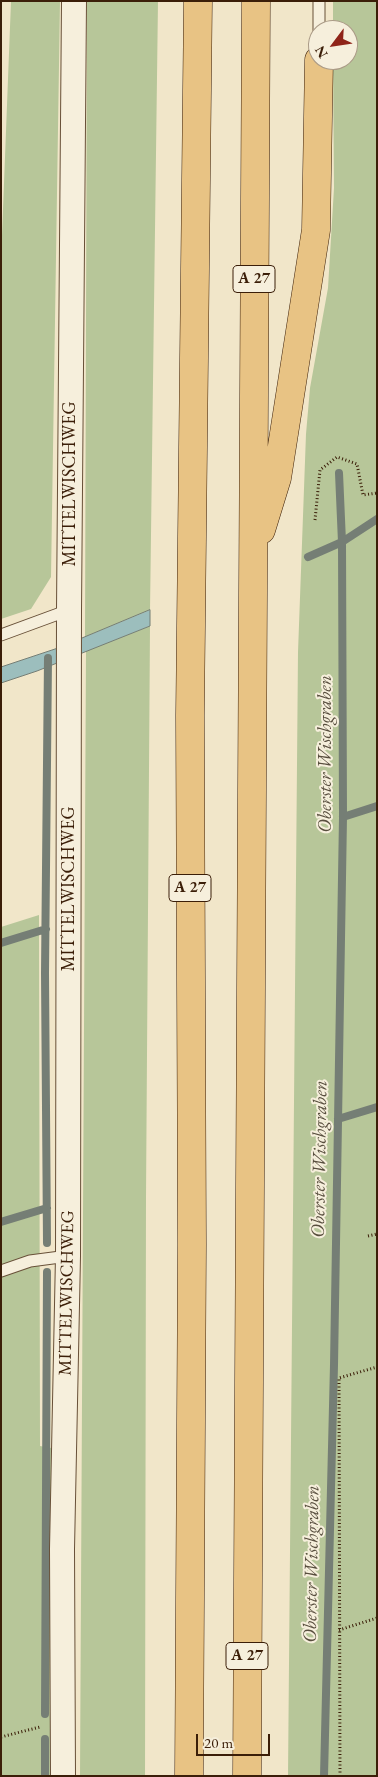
<!DOCTYPE html>
<html>
<head>
<meta charset="utf-8">
<style>
	body { margin:0 }
	#map { position:relative; width:378px; height:1777px; overflow:hidden; background:#f1e6c9; font-family:"EB Garamond",serif }
	canvas { display:block }
	.frame { position:absolute; inset:0; border:2px solid #3b1e08; pointer-events:none }
	.north { position:absolute; left:308px; top:20px; width:50px; height:50px; box-sizing:border-box; background:#f6efdc; border:1px solid #ab9b87; border-radius:50%; rotate:239deg; font-size:14px; font-weight:700; line-height:20px; text-align:center; color:#3b1e08 }
	.north::after { content:''; display:block; margin:auto; width:18px; height:22px; background:#8f2418; clip-path:polygon(50% 0,100% 100%,50% 72%,0 100%) }
	.scale { position:absolute; left:196px; top:1734px; width:74px; height:22px; box-sizing:border-box; border:2px solid #3b1e08; border-top:0; padding-left:6px; font-size:15px; line-height:18px; white-space:nowrap; color:#3b1e08; -webkit-text-stroke:4px #f6efdc; paint-order:stroke }
</style>
</head>
<body>
<div id="map">
<canvas width="378" height="1777"></canvas>
<div class="frame"></div>
<div class="north">N</div>
<div class="scale">20 m</div>
</div>
<script>
const ctx = document.querySelector('canvas').getContext('2d');
ctx.lineJoin = 'round';
function fillPath(path, color) { ctx.fillStyle = color; ctx.fill(path, 'evenodd'); }
function strokePath(path, color, width, dash) { ctx.strokeStyle = color; ctx.lineWidth = width; ctx.lineCap = dash ? 'butt' : 'round'; ctx.setLineDash(dash || []); ctx.stroke(path); }
function drawText(font, color, halo, rows, align = 'center') {
  ctx.font = font + ' "EB Garamond",serif'; ctx.lineWidth = 4; ctx.setLineDash([]); ctx.textBaseline = 'middle'; ctx.strokeStyle = halo; ctx.fillStyle = color; for (const [text, x, y, turn = 0] of rows) {
    ctx.save(); ctx.translate(x, y); ctx.rotate((+turn || 0) * Math.PI / 180); ctx.textAlign = isNaN(turn) ? turn : align; if (halo) ctx.strokeText(text, 0, 0); ctx.fillText(text, 0, 0); ctx.restore();
  }
}
fillPath(new Path2D(`
	M11,1H60L51,577L31,609L1,619V261Z
	M87,1H158L150,610L85,637Z
	M333,1H377V1776H288L298,652L306,434L310,388L328,288L334,188L333,60H348V30H333Z
	M150,626L146,1196L145,1776H80L86,651Z
	M39,915L40,1446L57,1449L54,1776H1V927Z`), '#b7c699');
const water = new Path2D(`
	M150,610V626L37,671L1,683V667L58,648Z`);
fillPath(water, '#9cbebd');
strokePath(water, '#757e75', 1);
strokePath(new Path2D(`
	M308,557L342,542L377,519
	M343,817L377,806
	M1,943L46,929
	M338,1119L377,1107
	M1,1222L47,1208
	M47,1243L45,973L48,658
	M45,1714L47,1272
	M45,1776V1739
	M324,1776L334,1365L343,817L342,542L339,473`), '#757e75', 8);
const lane = new Path2D(`
	M319,1V30
	M1,635L69,610
	M1,1271L30,1261L68,1256`);
const street = new Path2D(`
	M63,1776L62,1549L68,1256L69,610L74,1`);
const highway = new Path2D(`
	M261,530L277,478L316,230L319,60
	M189,1776L192,1244L190,715L198,1
	M247,1776L256,1`);
strokePath(lane, '#685038', 13);
strokePath(street, '#685038', 26);
strokePath(highway, '#3b1e08', 29);
strokePath(new Path2D(`
	M315,520L320,470L337,457L357,464L363,495L377,493
	M368,1236L377,1234
	M339,1630L377,1618
	M1,1737L40,1727
	M340,1776L339,1378L377,1367`), '#3b1e08', 3, [1, 2.5]);
strokePath(lane, '#f6efdc', 11);
strokePath(street, '#f6efdc', 24);
strokePath(highway, '#e8c384', 28);
for (const [x, y, w] of [
	[254,279,42],
	[190,888,42],
	[247,1656,42]
]) { const box = new Path2D(); box.roundRect(x - w / 2, y - 13.5, w, 27, 4); ctx.fillStyle = '#f6efdc'; ctx.fill(box); strokePath(box, '#3b1e08', 1); }
drawText('bold 16px', '#3b1e08', null, [
	["A 27",254,279],
	["A 27",190,888],
	["A 27",247,1656]
]);
drawText('18px', '#3b1e08', '#f6efdc', [
	["MITTELWISCHWEG",70,484,-90],
	["MITTELWISCHWEG",69,889,-90],
	["MITTELWISCHWEG",67,1293,-89]
]);
drawText('italic 19px', '#584e3e', '#f6efdc', [
	["Oberster Wischgraben",326,754,-90],
	["Oberster Wischgraben",320,1159,-89],
	["Oberster Wischgraben",312,1564,-89]
]);
</script>
</body>
</html>
